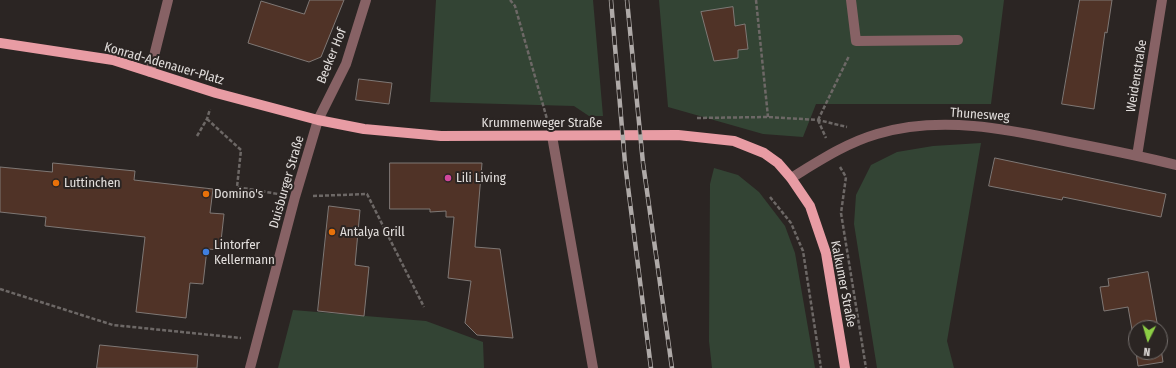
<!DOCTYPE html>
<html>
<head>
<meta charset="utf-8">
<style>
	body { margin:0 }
	#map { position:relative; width:1176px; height:368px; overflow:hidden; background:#2b2523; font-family:"Fira Sans Condensed",sans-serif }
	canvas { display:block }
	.north { position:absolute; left:1128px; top:320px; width:40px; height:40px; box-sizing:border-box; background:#2b2523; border:1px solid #746f6d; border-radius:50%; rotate:185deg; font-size:11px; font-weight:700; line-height:16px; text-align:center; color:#e2dedc }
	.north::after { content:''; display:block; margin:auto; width:14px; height:18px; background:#8cce45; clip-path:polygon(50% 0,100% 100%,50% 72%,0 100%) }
</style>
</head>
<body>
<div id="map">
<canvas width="1176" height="368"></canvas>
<div class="north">N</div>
</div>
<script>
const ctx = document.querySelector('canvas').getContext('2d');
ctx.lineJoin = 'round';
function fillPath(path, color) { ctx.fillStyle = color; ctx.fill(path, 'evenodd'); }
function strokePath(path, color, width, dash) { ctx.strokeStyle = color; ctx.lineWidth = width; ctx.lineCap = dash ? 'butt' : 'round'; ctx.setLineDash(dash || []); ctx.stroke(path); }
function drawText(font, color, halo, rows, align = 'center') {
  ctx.font = font + ' "Fira Sans Condensed",sans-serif'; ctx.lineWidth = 4; ctx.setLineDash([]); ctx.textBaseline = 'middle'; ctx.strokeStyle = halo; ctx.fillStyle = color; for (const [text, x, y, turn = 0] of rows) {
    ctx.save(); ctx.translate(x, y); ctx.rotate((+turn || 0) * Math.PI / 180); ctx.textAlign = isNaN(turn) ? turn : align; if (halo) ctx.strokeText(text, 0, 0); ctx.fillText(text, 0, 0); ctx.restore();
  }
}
fillPath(new Path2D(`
	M436,0H593L603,116H589L574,106L430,102Z
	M659,0H1004L991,104H816L803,137L763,134L668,107Z
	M981,143L947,341L954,368H877L854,224L856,195L871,165L897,152L933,146Z
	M714,168L738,175L759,192L785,226L795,253L815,368H712L709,341L710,184Z
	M293,310L426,321L483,342L484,368H278Z`), '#334434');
const building = new Path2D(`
	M310,0H344L321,57L309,62L248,43L261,1L304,14Z
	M1080,0H1112L1107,33L1105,32L1094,109L1062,104Z
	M733,7L735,26L745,24L748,49L738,50V58L714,61L701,12Z
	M359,79L392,83L389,104L356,100Z
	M995,158L1166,194L1161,217L1063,197L1062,200L989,186Z
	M53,163L135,171L134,180L213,189L210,213L224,214L220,250L207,249L203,284L190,283L186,318L136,312L145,237L45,226L46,217L0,212V167L52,172Z
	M390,163H482L475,247L500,249L513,338L477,335L465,323L471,281L448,278L454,217H446V211L430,212V209H390Z
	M329,206L360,210L355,265L369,267L364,316L318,311Z
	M1148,272L1158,328H1136V352L1128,307L1104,311L1100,287L1109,286L1108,279Z
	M1160,342L1163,362L1138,366L1136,352H1160Z
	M100,345L198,355L197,368H97Z`);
fillPath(building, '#503327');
strokePath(building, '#7f7875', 1);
strokePath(new Path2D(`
	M510,0L515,6L547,119
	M756,0L768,117
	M697,118L768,117L818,120L847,127
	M207,119L241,150L237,187L278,194
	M818,120L826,138
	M818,120L849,56
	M197,136L207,119L210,109
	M840,167L846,177L841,213L866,368
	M313,196L367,194L424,307
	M770,197L791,223L803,251L821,368
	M0,289L113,325L241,338`), '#6d6866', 2.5, [4, 2]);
strokePath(new Path2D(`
	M851,0L856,41L958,40
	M150,72L168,0
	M552,136L593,368
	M1137,156L1162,0
	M791,178C819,161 846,143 877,134C940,115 1007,129 1069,142C1105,149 1141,156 1176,165
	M250,368L295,197L318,120L346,64L366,0`), '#876265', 10);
strokePath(new Path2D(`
	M0,43L113,60L216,93L318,120L364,129L441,136L678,135L734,141L764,153L778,163L791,178L810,206L826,253L845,368`), '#e89ca4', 10);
const rail = new Path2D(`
	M611,0L625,163L651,368
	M627,0L643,163L672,368`);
strokePath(rail, '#afaaa8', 4.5);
strokePath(rail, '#2b2523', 3, [9]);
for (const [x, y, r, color] of [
	[448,178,4,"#d1479c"],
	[56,183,4,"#e8710a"],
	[206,194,4,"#e8710a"],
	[332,232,4,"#e8710a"],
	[206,252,4,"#3f7fe0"]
]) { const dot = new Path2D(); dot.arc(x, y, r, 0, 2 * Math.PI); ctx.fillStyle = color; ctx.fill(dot); strokePath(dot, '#2b2523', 1.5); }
drawText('13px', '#e2dedc', '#2b2523', [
	["Beeker Hof",332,56,-68],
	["Konrad-Adenauer-Platz",164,64,16],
	["Weidenstraße",1137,76,-81],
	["Thunesweg",980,115,4],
	["Krummenweger Straße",542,123],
	["Duisburger Straße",287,182,-74],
	["Kalkumer Straße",843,284,79]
]);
drawText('13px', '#e2dedc', '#2b2523', [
	["Lili Living",456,178],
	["Luttinchen",64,183],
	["Domino's",214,194],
	["Antalya Grill",340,232],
	["Lintorfer",214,245],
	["Kellermann",214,260]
], 'left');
</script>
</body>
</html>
